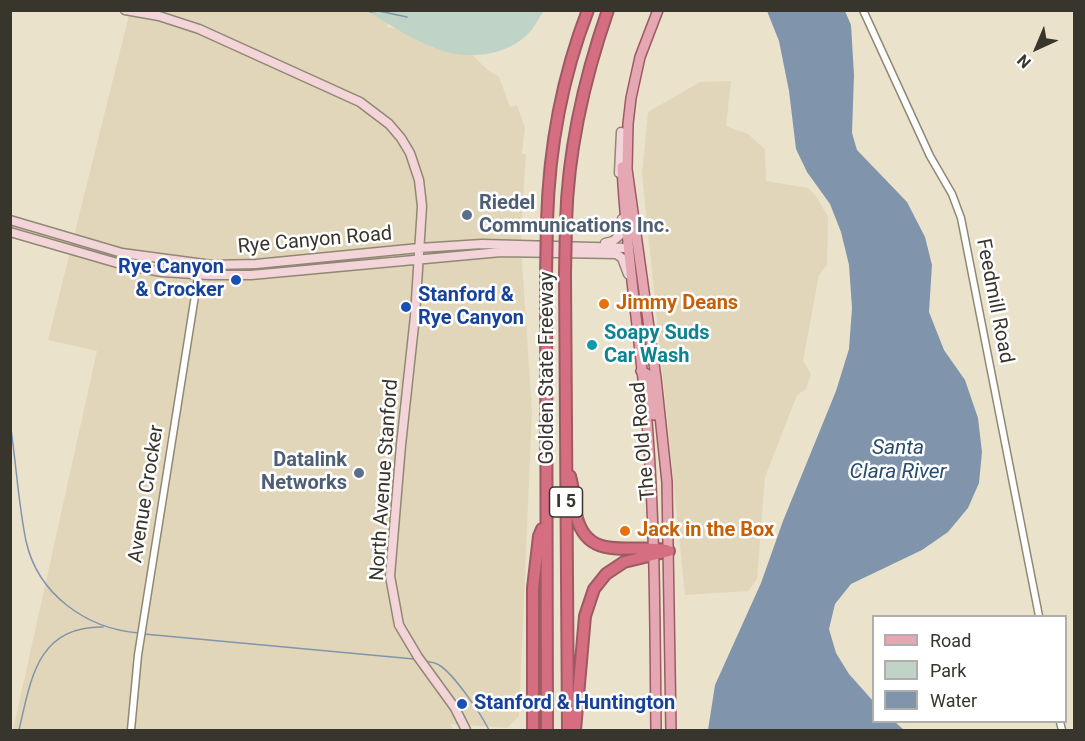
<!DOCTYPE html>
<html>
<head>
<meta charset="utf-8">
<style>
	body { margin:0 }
	#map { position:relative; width:1085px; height:741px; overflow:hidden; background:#ebe2cc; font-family:Roboto,sans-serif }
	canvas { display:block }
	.frame { position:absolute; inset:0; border:12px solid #38352c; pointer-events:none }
	.legend { position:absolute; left:872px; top:615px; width:195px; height:108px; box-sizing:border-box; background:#fff; border:2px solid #afaeab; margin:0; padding:8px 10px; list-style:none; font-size:18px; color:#38352c }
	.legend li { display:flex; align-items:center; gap:12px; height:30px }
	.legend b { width:30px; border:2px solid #afaeab }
	.north { position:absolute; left:1007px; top:18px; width:60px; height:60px; -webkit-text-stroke:4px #fff; paint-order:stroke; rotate:224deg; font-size:16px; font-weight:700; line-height:24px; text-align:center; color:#38352c }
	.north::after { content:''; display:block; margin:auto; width:21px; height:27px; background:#38352c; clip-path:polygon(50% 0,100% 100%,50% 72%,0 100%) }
</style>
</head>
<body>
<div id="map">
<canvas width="1085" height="741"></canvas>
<div class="frame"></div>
<ul class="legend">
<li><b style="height:8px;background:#e5a8b3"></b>Road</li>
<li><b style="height:16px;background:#bfd3c6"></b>Park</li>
<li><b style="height:16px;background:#8095ab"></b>Water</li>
</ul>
<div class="north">N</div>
</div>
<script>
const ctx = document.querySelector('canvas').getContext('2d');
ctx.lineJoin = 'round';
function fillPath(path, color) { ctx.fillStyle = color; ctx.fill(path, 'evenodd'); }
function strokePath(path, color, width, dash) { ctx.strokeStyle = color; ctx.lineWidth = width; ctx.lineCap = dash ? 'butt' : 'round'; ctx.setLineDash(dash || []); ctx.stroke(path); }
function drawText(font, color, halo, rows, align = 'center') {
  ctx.font = font + ' Roboto,sans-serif'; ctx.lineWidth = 5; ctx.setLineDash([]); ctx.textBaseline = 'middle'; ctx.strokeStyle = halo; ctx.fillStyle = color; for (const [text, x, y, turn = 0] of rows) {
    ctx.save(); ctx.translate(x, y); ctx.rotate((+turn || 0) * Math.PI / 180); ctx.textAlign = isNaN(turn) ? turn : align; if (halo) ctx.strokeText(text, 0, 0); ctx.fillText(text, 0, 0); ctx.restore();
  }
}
fillPath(new Path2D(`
	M130,11H367L388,23L387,27L399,29L431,47L449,52L471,54L489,71L499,77L510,107L517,105L525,128L522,152V154H526L521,231L522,262L532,411L519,716L507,728L451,724L453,730H13L97,351L48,340Z
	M731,81L726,126L748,134L765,149L766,181L808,188L816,196L828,217L827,265L819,275L803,361L811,374L806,389L797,395L765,477L757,579L748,591L685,595L642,173L648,112L700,82Z`), '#e1d6b9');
fillPath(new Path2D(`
	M367,11H544C539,18 534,27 528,34C505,57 466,60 437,49C412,40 389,24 367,11Z`), '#bfd3c6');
fillPath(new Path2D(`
	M767,11H845L851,25L854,75L852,133L857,150L907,202L925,237L932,265L929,312L944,350L965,380L978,418L982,452L979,483L968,508L948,532L922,550L851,584L835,604L829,629L836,653L849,674L873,701L874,722H895L904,730H708L715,685L761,583L783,521L836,391L849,349L852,308L849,265L841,232L830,204L807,172L796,149L789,91L779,41Z`), '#8095ab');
strokePath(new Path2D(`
	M370,12L379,11L407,17
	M10,422C16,461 18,502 26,541C38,595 87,629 139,633
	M144,634L414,659
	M425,661C429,662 435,662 439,665C454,674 481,714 489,730
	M19,730C31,679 37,626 103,627`), '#8095ab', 1.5);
const street = new Path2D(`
	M863,10L930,156L952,194L961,218L1039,616
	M1060,722L1062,730
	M131,730L138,655L200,264`);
const secondary = new Path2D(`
	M125,10L159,16L199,29L360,102L389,124L401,138L410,153L419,180L422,206L415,316L401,445L390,576L399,625L418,657L455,708L466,730
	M619,173L621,132
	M10,220L122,253L212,265L256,264L419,248L482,244L629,248
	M10,232L124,265L162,272L209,275H251L501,252L616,254L622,258L628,274
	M605,243L613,241L620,235L622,219`);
const primary = new Path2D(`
	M658,10L640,57L631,98L628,124L627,169L656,378L667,482L671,730
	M622,167C626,252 640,336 647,421C655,524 655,627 656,730
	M641,371L647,374L649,379L654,415`);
const highway = new Path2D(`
	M547,221C549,150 562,77 588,10
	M566,222C568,149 584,79 608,10
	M565,274L568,730
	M546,275L547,730
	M570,476C574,490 574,504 577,518C589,563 633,543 666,550
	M533,730V588L539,536L542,529
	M575,730L585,616L594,589L606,574L624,562L669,551`);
strokePath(street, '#908874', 9);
strokePath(secondary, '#908874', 11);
strokePath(primary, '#9d5a63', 12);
strokePath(highway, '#9d5a63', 14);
strokePath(street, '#fff', 6);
strokePath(secondary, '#f2d4d9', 8);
strokePath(primary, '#e5a8b3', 9);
strokePath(highway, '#d46e80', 10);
const highwayBridge = new Path2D(`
	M565,274L566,222
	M546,275L547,221`);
strokePath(highwayBridge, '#9d5a63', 14, []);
strokePath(highwayBridge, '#d46e80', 10);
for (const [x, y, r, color] of [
	[467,215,6,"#5c6f8a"],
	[236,280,6,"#1a4fb4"],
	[604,304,6,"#e8710a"],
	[406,307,6,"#1a4fb4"],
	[592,345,6,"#0f9aa8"],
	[359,473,6,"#5c6f8a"],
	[625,531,6,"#e8710a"],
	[462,704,6,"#1a4fb4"]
]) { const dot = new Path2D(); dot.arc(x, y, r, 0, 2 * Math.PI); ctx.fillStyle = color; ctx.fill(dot); strokePath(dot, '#fff', 2); }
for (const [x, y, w] of [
	[566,502,33]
]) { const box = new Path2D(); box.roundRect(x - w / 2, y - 15, w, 30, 4.5); ctx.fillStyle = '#fff'; ctx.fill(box); strokePath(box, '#38352c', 1.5); }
drawText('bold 18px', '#38352c', null, [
	["I 5",566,502]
]);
drawText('bold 20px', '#4e5e75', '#fff', [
	["Riedel",479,204],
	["Communications Inc.",479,227],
	["Datalink",347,461,"right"],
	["Networks",347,484,"right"]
], 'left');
drawText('20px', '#38352c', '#fff', [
	["Rye Canyon Road",315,241,-5],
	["Feedmill Road",994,301,79],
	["Golden State Freeway",548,368,-90],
	["The Old Road",644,441,-95],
	["North Avenue Stanford",385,480,-86],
	["Avenue Crocker",147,494,-81]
]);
drawText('bold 20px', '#164399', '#fff', [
	["Rye Canyon",224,268,"right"],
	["& Crocker",224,291,"right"],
	["Stanford &",418,296],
	["Rye Canyon",418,319],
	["Stanford & Huntington",474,704]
], 'left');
drawText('bold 20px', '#c56008', '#fff', [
	["Jimmy Deans",616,304],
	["Jack in the Box",637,531]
], 'left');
drawText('bold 20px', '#0d838f', '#fff', [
	["Soapy Suds",604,334],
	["Car Wash",604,357]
], 'left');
drawText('italic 21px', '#294c6e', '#fff', [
	["Santa",898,449],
	["Clara River",898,473]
]);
</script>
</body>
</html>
